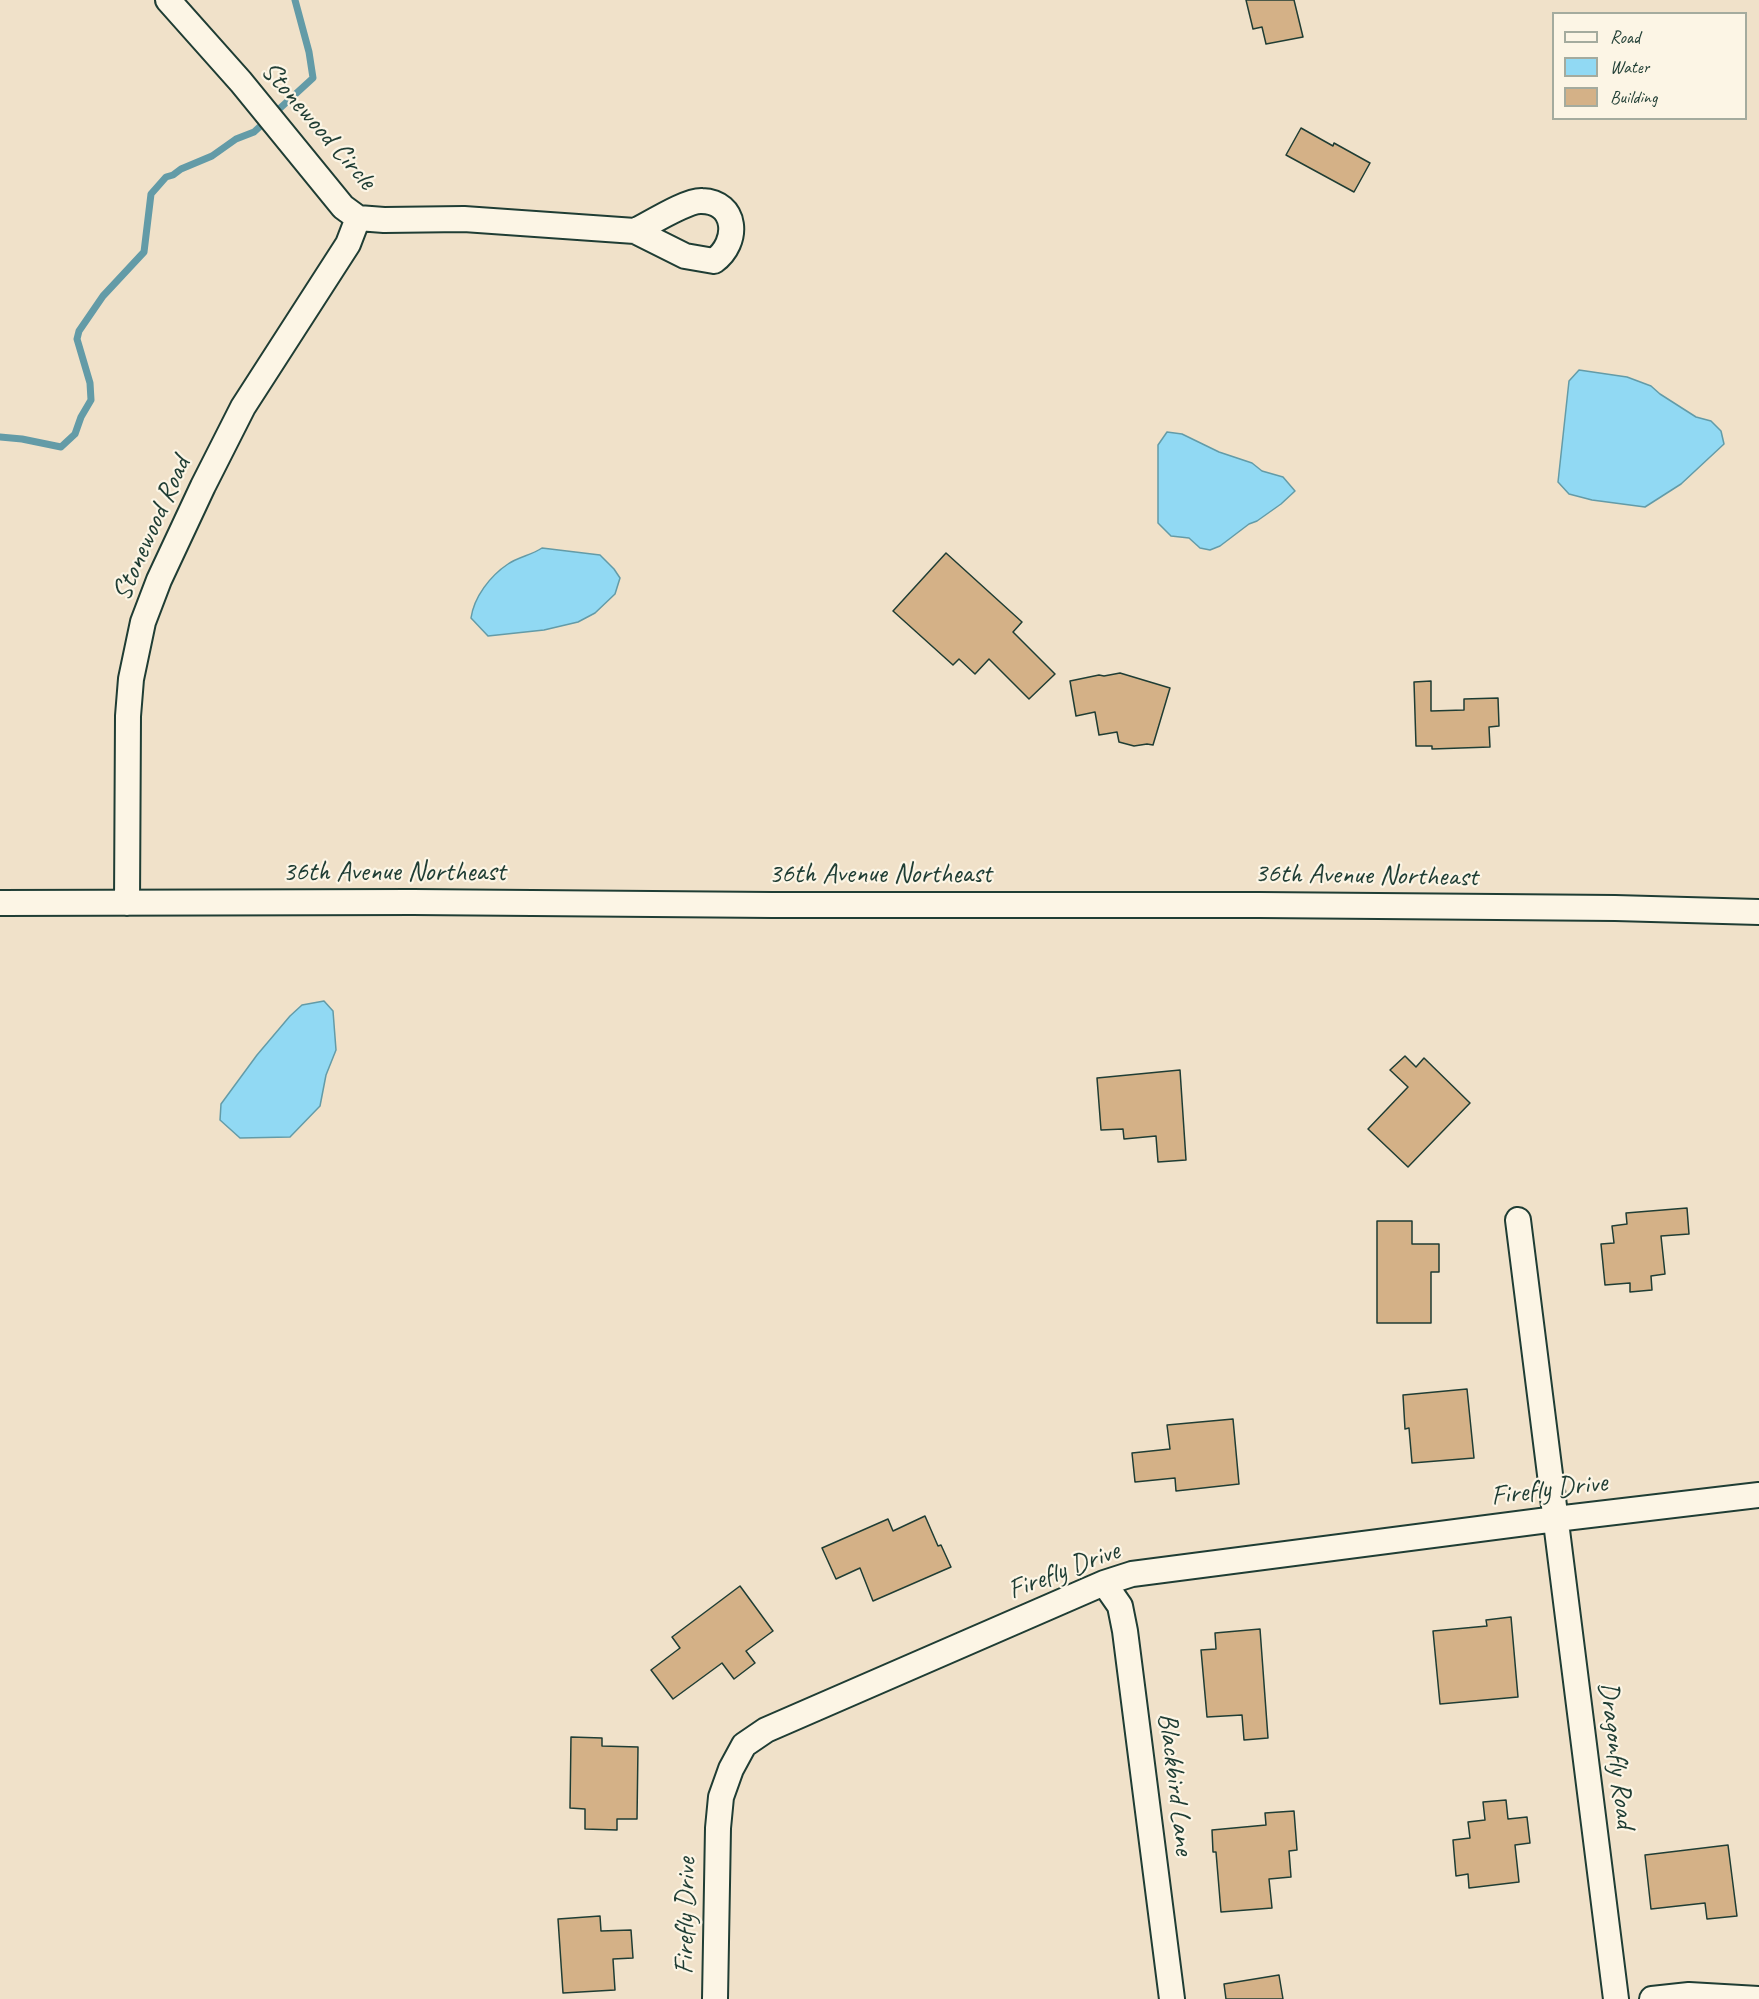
<!DOCTYPE html>
<html>
<head>
<meta charset="utf-8">
<style>
	body { margin:0 }
	#map { position:relative; width:1759px; height:1999px; overflow:hidden; background:#f0e1c9; font-family:Caveat,sans-serif }
	canvas { display:block }
	.legend { position:absolute; left:1552px; top:12px; width:195px; height:108px; box-sizing:border-box; background:#fcf5e5; border:2px solid #a4ab9e; margin:0; padding:8px 10px; list-style:none; font-size:18px; color:#1f3d34 }
	.legend li { display:flex; align-items:center; gap:12px; height:30px }
	.legend b { width:30px; border:2px solid #a4ab9e }
</style>
</head>
<body>
<div id="map">
<canvas width="1759" height="1999"></canvas>
<ul class="legend">
<li><b style="height:8px;background:#fcf5e5"></b>Road</li>
<li><b style="height:16px;background:#91d9f3"></b>Water</li>
<li><b style="height:16px;background:#d4b187"></b>Building</li>
</ul>
</div>
<script>
const ctx = document.querySelector('canvas').getContext('2d');
ctx.lineJoin = 'round';
function fillPath(path, color) { ctx.fillStyle = color; ctx.fill(path, 'evenodd'); }
function strokePath(path, color, width, dash) { ctx.strokeStyle = color; ctx.lineWidth = width; ctx.lineCap = dash ? 'butt' : 'round'; ctx.setLineDash(dash || []); ctx.stroke(path); }
function drawText(font, color, halo, rows, align = 'center') {
  ctx.font = font + ' Caveat,sans-serif'; ctx.lineWidth = 4.5; ctx.setLineDash([]); ctx.textBaseline = 'middle'; ctx.strokeStyle = halo; ctx.fillStyle = color; for (const [text, x, y, turn = 0] of rows) {
    ctx.save(); ctx.translate(x, y); ctx.rotate((+turn || 0) * Math.PI / 180); ctx.textAlign = isNaN(turn) ? turn : align; if (halo) ctx.strokeText(text, 0, 0); ctx.fillText(text, 0, 0); ctx.restore();
  }
}
const water = new Path2D(`
	M1579,370L1627,377L1651,386L1660,394L1696,417L1711,421L1721,431L1724,444L1681,484L1645,507L1592,500L1569,494L1558,482L1569,381Z
	M1167,432L1182,434L1219,452L1252,463L1262,471L1283,477L1295,491L1281,504L1257,521L1249,524L1220,546L1210,550L1200,548L1189,538L1171,536L1158,523V445Z
	M542,548L600,555L614,569L620,578L615,594L595,613L578,622L544,630L488,636L471,618C474,597 490,576 508,564C518,557 532,555 542,548Z
	M324,1001L333,1011L336,1050L326,1075L320,1106L290,1137L240,1138L220,1120L221,1104L257,1055L290,1016L302,1005Z`);
fillPath(water, '#91d9f3');
strokePath(water, '#639ba7', 1.5);
strokePath(new Path2D(`
	M0,437L22,439L61,447L75,434L81,417L91,400L90,383L77,339L79,331L103,296L144,252L151,194L166,177L173,175L181,169L212,156L236,139L254,132L313,78L309,52L295,0`), '#639ba7', 7);
const building = new Path2D(`
	M1246,0H1294L1303,37L1266,44L1262,27L1253,29Z
	M1301,128L1333,146L1334,143L1370,163L1354,192L1286,155Z
	M946,553L1022,622L1013,632L1055,674L1029,699L989,659L975,674L959,659L953,665L893,611Z
	M1120,673L1170,688L1153,745L1147,744L1134,746L1119,742L1117,732L1099,735L1095,712L1076,716L1070,681L1099,675L1104,676Z
	M1431,681V711L1464,710V699L1498,698L1499,726L1489,727L1490,747L1432,749V746H1416L1414,682Z
	M1405,1056L1416,1067L1424,1058L1470,1103L1408,1167L1368,1129L1408,1087L1390,1070Z
	M1180,1070L1186,1160L1158,1162L1156,1136L1124,1139L1123,1129L1101,1130L1097,1078Z
	M1687,1208L1689,1234L1661,1236L1665,1274L1651,1276L1652,1290L1630,1292V1283L1605,1285L1601,1244L1614,1243L1612,1226L1627,1224L1626,1213Z
	M1377,1221H1412V1244H1439V1272H1431V1323H1377Z
	M1467,1389L1474,1458L1412,1463L1409,1428L1405,1429L1403,1395Z
	M1233,1419L1239,1484L1176,1491L1175,1478L1135,1482L1132,1453L1170,1449L1167,1425Z
	M925,1516L938,1546L941,1545L951,1567L873,1601L860,1568L836,1579L822,1548L888,1519L893,1531Z
	M740,1586L773,1631L746,1651L755,1663L734,1679L722,1663L673,1699L651,1670L680,1648L672,1637Z
	M1511,1617L1518,1697L1440,1704L1433,1631L1487,1626L1486,1620Z
	M1260,1629L1268,1738L1244,1740L1242,1715L1207,1717L1201,1650L1216,1649L1215,1633Z
	M571,1737L602,1738V1746L638,1747L637,1819H617V1830L585,1829V1809L570,1808Z
	M1506,1800L1508,1819L1527,1817L1530,1843L1515,1845L1519,1882L1469,1888L1468,1874L1456,1876L1453,1840L1470,1838L1468,1822L1485,1820L1483,1802Z
	M1294,1811L1297,1850L1289,1851L1291,1877L1269,1879L1272,1908L1221,1912L1216,1852H1213L1212,1830L1266,1825L1265,1813Z
	M1728,1845L1737,1916L1707,1919L1705,1903L1651,1909L1645,1855Z
	M600,1916L601,1931L631,1930L633,1958L613,1959L615,1990L563,1993L558,1919Z
	M1279,1975L1283,1999H1226L1224,1984Z`);
fillPath(building, '#d4b187');
strokePath(building, '#1f3d34', 1.5);
const minor = new Path2D(`
	M168,0L241,82L343,207L358,218L384,220L464,219L635,231L685,256L714,261C740,242 737,202 702,201C687,200 651,223 635,231
	M0,903L413,902L772,905H1260L1615,908L1759,912
	M127,903L128,716L131,679L143,622L159,580L203,486L243,407L348,244L358,218
	M1518,1220L1616,1999
	M1104,1583L1120,1606L1125,1631L1172,1999
	M715,1999L718,1828L721,1797L731,1769L744,1745L766,1730L1104,1583L1132,1574L1556,1519L1759,1495
	M1652,1999L1689,1995L1759,1999`);
strokePath(minor, '#1f3d34', 28);
strokePath(minor, '#fcf5e5', 24);
drawText('28px', '#1f3d34', '#fcf5e5', [
	["Stonewood Circle",318,126,49],
	["Stonewood Road",152,529,-66],
	["36th Avenue Northeast",394,873],
	["36th Avenue Northeast",880,875],
	["36th Avenue Northeast",1366,876,1],
	["Firefly Drive",1549,1490,-7],
	["Firefly Drive",1064,1571,-21],
	["Dragonfly Road",1616,1755,83],
	["Blackbird Lane",1175,1784,83],
	["Firefly Drive",686,1916,-89]
]);
</script>
</body>
</html>
